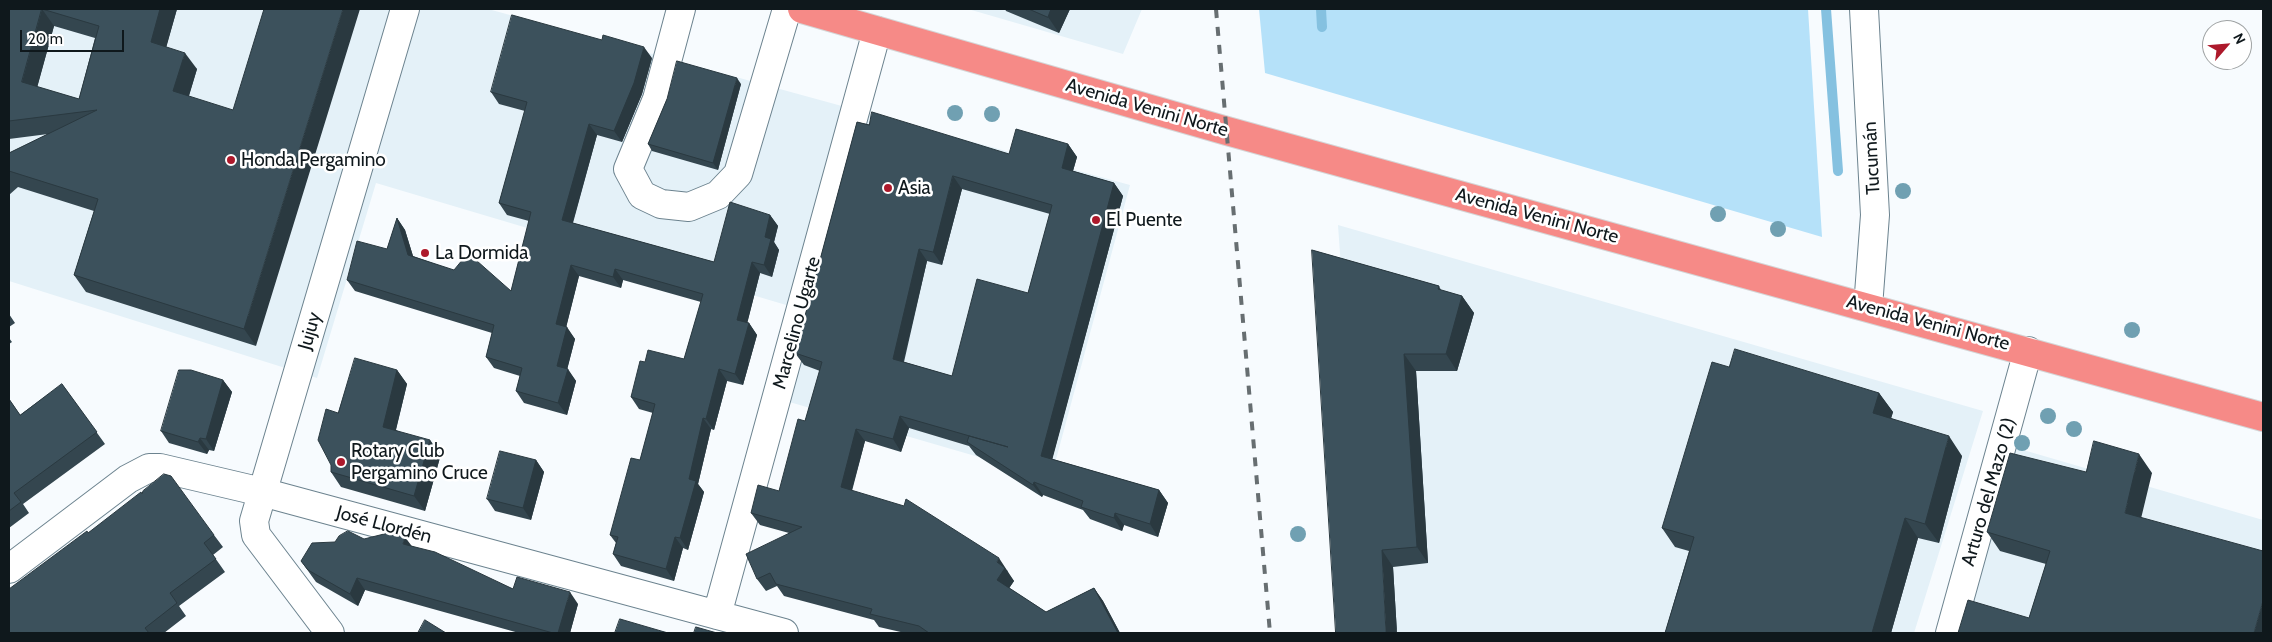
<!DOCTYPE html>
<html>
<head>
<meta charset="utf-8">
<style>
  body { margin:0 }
  #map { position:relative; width:2272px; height:642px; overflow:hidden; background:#f7fbfe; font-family:Cabin,sans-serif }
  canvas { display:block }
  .frame { position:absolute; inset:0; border:10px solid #0f181c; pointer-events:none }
  .north { position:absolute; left:2202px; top:20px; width:50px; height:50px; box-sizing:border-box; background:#fff; border:1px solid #9fa3a4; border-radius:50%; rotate:63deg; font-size:14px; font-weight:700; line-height:20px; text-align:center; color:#0f181c }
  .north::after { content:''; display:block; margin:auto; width:18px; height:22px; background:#ad192b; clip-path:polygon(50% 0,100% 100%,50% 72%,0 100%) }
  .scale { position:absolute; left:20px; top:30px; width:104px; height:22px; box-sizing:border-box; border:2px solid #0f181c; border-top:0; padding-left:6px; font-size:15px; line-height:18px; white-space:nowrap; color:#0f181c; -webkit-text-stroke:4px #fff; paint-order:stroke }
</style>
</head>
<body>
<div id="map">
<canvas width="2272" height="642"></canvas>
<div class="frame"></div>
<div class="north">N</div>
<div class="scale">20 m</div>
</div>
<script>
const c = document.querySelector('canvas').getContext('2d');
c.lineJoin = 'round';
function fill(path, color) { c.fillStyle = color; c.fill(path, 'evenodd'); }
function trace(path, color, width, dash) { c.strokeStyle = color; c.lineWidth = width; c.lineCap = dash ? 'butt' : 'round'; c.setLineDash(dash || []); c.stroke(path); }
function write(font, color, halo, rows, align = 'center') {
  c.font = font + ' Cabin,sans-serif'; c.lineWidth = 5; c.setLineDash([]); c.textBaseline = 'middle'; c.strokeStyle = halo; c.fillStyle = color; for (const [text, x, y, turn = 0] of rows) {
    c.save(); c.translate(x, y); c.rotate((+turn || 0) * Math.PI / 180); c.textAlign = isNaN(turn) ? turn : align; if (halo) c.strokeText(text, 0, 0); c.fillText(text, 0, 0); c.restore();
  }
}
fill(new Path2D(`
  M9,9h479l642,176 -79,293 -265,-77 27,-88 -437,-130 -59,195 -308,-97z
  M968,9h174l-19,45z
  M1338,225l645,186 -69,222h-547z
  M2013,447l250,73v113h-304z`), '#e4f1f8');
fill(new Path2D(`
  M1259,9h549l14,228 -557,-164z`), '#b5e1f9');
trace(new Path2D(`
  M1321,9l1,18
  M1826,9l12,162`), '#85c1e0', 10);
const minor = new Path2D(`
  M681,9l-24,90 -29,70 14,26 19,9 28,3 29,-12 20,-21 49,-165
  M1864,9l11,206 -7,92
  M9,569l119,-90 21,-11h11l102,24 522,141
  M717,615l160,-584
  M330,633l-74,-98 -2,-14 151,-512
  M1950,633l78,-282`);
const highway = new Path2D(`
  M802,9l425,122 1036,286`);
trace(minor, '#6c838f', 30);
trace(highway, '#d4d5d6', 30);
trace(minor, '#fff', 28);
trace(highway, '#f68a87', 28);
trace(new Path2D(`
  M1216,9l54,624`), '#676e71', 4, [9, 9]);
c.fillStyle = '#70a0b2';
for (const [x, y] of [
  [955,113],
  [992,114],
  [1903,191],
  [1718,214],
  [1778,229],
  [2132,330],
  [2048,416],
  [2074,429],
  [2022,443],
  [1298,534]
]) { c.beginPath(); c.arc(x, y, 8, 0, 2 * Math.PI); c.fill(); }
fill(new Path2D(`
  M9,9h168l-11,38 31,22 -8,27 67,250 -170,-54 -12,-17 20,-64 -76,-24 -9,8v-42l39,-19 -39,5zM54,26l41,12 -16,61 -42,-12z
  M1005,9h65l-11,24 -53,-22z
  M652,58l-10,36 -20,48 -25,-7 -24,88 141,39 56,-47 8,11 -4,16 5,8 -7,27 -12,-4 -13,50h2l8,12 -14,50 -16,-4 -13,49 -3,-1 -13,55 6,8 -16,58 -5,-2 -9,33 -53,-15 -8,-12 3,-11 -6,-8 30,-75 13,-47 -14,-4 -8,-12 14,-35 39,-3 17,-57 -78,-22 -2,8 -42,-12 -13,51 9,12 -8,30 9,12 -9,34 -43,-12 -8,-12 4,-15 -26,-8 -8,-11 6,-24 -137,-42 -8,-11 40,-31 10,-31 8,12 8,26 98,35 18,-70 -22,-6 -8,-12 26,-92 -26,-7 -8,-12z
  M741,84l-23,86 -66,-19 -4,-7 19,-45z
  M857,122l152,32 59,-10 9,13 -4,14 41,12 9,13 -71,263 107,31 9,13 -10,34 -34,-12 -2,6 -32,-12 -7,-9 -40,-15 -1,2 -66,-42 -7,-9 -60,-18 -8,24 -36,-11 -13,50 156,80 -1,1 7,9 -5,7 37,24 48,-24 9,13 17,32h-215l-26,-6 -5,-7 -90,-24 -7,-10 -11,5 -9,-12 32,-46 -29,-8 -9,-12 28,-22 26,-70 15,-50 -16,-6 -9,-12zM962,189l88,25 -22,79 -76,83 -48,-14 23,-101 15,4z
  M1312,250l127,36 2,4 21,6 12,17 -17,58h-41l12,192 -35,4 4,66z
  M9,314l6,9 -6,4z
  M9,338l3,4 -3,2z
  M1729,367l150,26 14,19 -2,6 71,38 -23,87 -21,-5 -27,95h-226l24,-82 -14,-4 -13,-19z
  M397,370l10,14 -11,46 45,24 -16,57 -84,-24 -10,-15 7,-59z
  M223,380l9,12 -18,59 -5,-1 -2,4 -38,-11 -8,-12z
  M62,384l43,60 -82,60 6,9 -20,15v-129l11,16z
  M536,460l8,12 -13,48 -36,-9 -8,-12z
  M2086,472l66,1 -123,145 17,-54 -46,-13 -13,-19z
  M142,494l72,41 9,12 -10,8 12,17 -46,34 7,10 -22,17h-155l79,-100z
  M364,539l48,7 101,43 65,15 -8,29h-51l-154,-43 -7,16 -42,-24 -15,-21z`), '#34464f');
fill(new Path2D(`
  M42,9l12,17 -20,73 -12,-17z
  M160,9h17l-14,50 -12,-17z
  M343,9h17l-104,337 -12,-17z
  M1051,9h19l-11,24 -11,-16z
  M644,47l8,11 -10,36 -20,48 -8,-11z
  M185,53l12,16 -12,39 -12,-17z
  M737,78l4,6 -23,86 -5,-7z
  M589,124l8,11 -27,97 -8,-12z
  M1068,144l9,13 -7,24 -8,-13z
  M953,176l9,13 -20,76 -9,-13z
  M1114,183l9,13 -73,272 -9,-12z
  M770,215l8,11 -4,16 5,8 -7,27 -8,-12 1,-28z
  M397,218l8,12 11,36 -8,-11z
  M919,249l8,12 -26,110 -8,-12z
  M752,262l8,11 -15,59 -8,-12z
  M571,265l8,11 -15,60 -8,-12z
  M615,269l8,11 -2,8 -8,-11z
  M1462,296l12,17 -17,58 -11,-17z
  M749,323l8,12 -14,50 -8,-11z
  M567,327l8,12 -10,39 -8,-12z
  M1404,354l12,17 12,192 -11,-16z
  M568,369l8,12 -9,34 -9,-12z
  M719,369l8,12 -13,49 -8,-11z
  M397,370l10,14 -14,57 -10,-14z
  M223,380l9,12 -18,59 -8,-12z
  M1879,393l14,19 -6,20 -14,-19z
  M900,416l9,12 -8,24 -8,-13z
  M703,418l8,11 -13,55 6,8 -16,58 -8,-12 9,-59z
  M856,429l9,12 -16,59 -8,-13z
  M1949,436l13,20 -23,87 -14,-19z
  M200,438l9,12 -2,4 -9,-12z
  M430,440l11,14 -16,57 -11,-15z
  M2139,454l13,19 -14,58 -13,-18z
  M536,460l8,12 -13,48 -8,-12z
  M1034,482l9,13 -1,2 -9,-12z
  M1159,490l9,13 -10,34 -8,-13z
  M1115,513l9,12 -2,6 -8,-13z
  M1905,518l13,20 -27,95h-19z
  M405,537l9,12 -11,-5z
  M675,537l8,11 -9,33 -8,-12z
  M1382,550l11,17 4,66h-11z
  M999,558l15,23 -8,12 -9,-13v-18z
  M357,578l8,12 -7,16 -8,-12z
  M1094,588l9,13 17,32h-2z
  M570,592l8,12 -8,29h-12z
  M2263,601v32h-9z`), '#2a3940');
const building = new Path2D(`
  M9,9h151l-9,33 34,11 -12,38 60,19 31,-101h79l-99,320 -170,-54 24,-76 -89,-28v-18l88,-43 -88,11zM42,9l57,17 -20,73 -57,-17z
  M1029,9h22l-3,8z
  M512,15l90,25 1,-5 41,12 -10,36 -20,48 -25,-7 -27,96 152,42 16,-60 40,13 -5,22 6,2 -7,26 -12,-3 -15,58 12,3 -14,51 -16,-5 -13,50 -3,-1 -14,61 7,2 -16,57 -5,-1 -9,32 -53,-15 5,-17 -8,-2 21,-77 9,2 15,-56 -24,-7 9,-36 5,1 3,-12 36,9 19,-65 -88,-25 -2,8 -42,-12 -15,59 11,3 -10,39 11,3 -10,34 -42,-12 6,-23 -36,-11 8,-32 -147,-45 10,-39 30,8 10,-31 11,37 46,15 14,-17 43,38 20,-79 -32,-9 28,-101 -36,-10z
  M677,61l60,17 -24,85 -65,-19 19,-45z
  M872,112l137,42 7,-25 52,15 -6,24 52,15 -73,273 118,34 -9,34 -35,-11 -1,5 -33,-11 2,-6 -49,-19 -1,3 -66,-43 2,-6 39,11 -108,-31 -7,23 -37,-10 -15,58 63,19 2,-7 93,59 -2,4 8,6 -8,12 49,32 48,-24 24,45h-189l-10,-7 -49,-12 2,-5 -96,-25 -6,-11 -13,6 -11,-25 56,-27 -51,-14 7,-28 21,6 19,-72 7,2 17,-59 -27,-9 62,-231 12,3zM953,176l99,29 -24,88 -51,-14 -25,97 -59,-17 26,-110 14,3z
  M1312,250l127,36 -1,3 24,7 -16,58h-42l13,193 -35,3 4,83h-50z
  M1735,349l144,44 -6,20 76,23 -24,88 -20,-6 -33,115h-207l29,-96 -32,-9 50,-166 17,5z
  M355,358l42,12 -14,57 47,13 -16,56 -83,-24v-7l-13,-25 8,-31 12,4z
  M179,370h12l32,10 -17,59 -6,-1 -2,4 -37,-11z
  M62,384l35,48 -83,61 7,9 -12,9v-112l11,16z
  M2094,441l45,13 -14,59 138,38v50l-9,32h-296l10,-33 61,18 21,-67 -63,-19 23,-79 76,19z
  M500,451l36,9 -13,48 -36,-9z
  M164,474l7,2 43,59 -10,8 12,16 -46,34 7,10 -32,25 4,5h-140v-44l78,-58 1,2 53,-41 1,2 1,-3z
  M348,531l16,8 24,-6 17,4 -2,7 32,8 78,37 4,-12 53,15 -12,41h-5l-196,-55 -7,16 -42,-24 -7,-9 11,-18 23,-1 4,-6z
  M620,619l48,14h-53z
  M425,620l21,13h-28z
  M696,627l21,6h-23z`);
fill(building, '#3c515c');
trace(building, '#2a3940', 1);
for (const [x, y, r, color] of [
  [231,160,5,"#ad192b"],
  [888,188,5,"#ad192b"],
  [1096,220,5,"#ad192b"],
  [425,253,5,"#ad192b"],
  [341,462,5,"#ad192b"]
]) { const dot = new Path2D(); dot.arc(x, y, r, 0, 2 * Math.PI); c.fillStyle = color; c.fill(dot); trace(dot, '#fff', 2); }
write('19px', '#0f181c', '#fff', [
  ["Avenida Venini Norte",1147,108,16],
  ["Tucumán",1872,158,-93],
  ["Avenida Venini Norte",1537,216,15],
  ["Marcelino Ugarte",797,323,-75],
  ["Avenida Venini Norte",1928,323,15],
  ["Jujuy",310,331,-74],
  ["Arturo del Mazo (2)",1989,492,-74],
  ["José Llordén",384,525,15]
]);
write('19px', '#0f181c', '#fff', [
  ["Honda Pergamino",241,160],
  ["Asia",898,188],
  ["El Puente",1106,220],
  ["La Dormida",435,253],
  ["Rotary Club",351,451],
  ["Pergamino Cruce",351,473]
], 'left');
</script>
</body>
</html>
